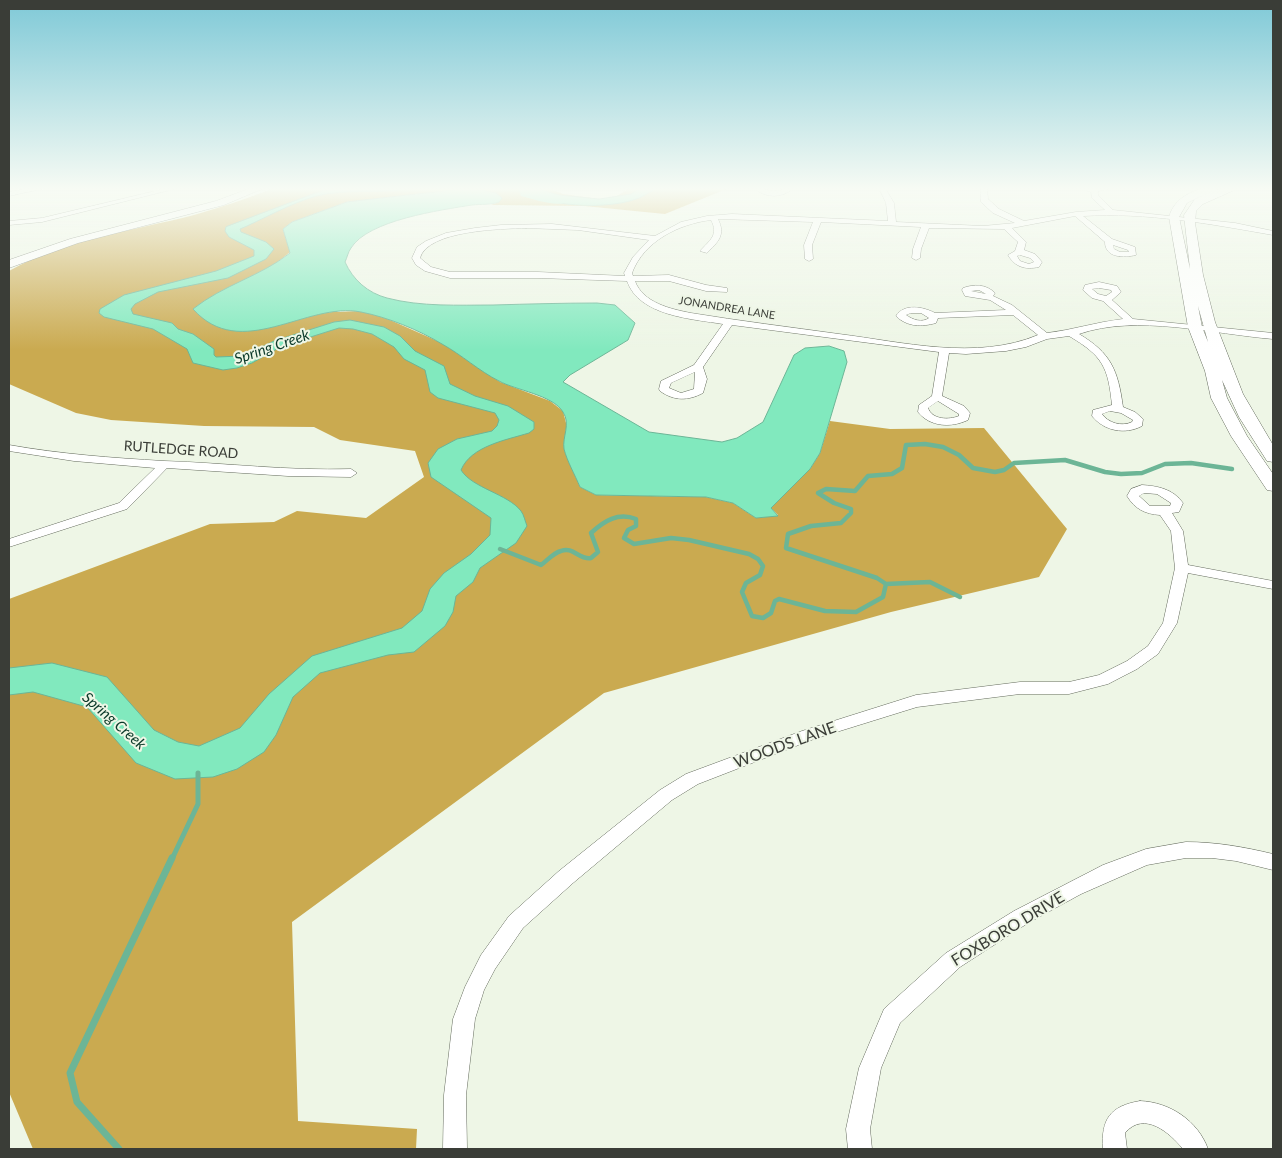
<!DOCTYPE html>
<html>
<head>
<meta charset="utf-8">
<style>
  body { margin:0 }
  #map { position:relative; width:1282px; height:1158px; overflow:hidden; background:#eef6e6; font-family:Lato,sans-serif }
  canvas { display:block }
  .frame { position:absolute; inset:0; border:10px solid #3a3d37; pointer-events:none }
</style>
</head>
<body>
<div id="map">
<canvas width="1282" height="1158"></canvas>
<div class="frame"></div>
</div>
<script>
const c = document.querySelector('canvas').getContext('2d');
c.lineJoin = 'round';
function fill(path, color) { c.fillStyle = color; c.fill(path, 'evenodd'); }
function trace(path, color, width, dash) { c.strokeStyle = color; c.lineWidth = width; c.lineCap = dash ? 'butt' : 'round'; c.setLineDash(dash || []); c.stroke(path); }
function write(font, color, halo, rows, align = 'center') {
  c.font = font + ' Lato,sans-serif'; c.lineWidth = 4; c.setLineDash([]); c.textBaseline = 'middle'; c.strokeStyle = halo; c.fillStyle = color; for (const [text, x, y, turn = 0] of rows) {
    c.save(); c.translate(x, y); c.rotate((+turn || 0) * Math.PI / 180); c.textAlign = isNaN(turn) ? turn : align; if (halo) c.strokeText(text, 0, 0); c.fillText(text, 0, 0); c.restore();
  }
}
fill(new Path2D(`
  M273,188h276l14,6 36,5 16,-2 15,-9h99l-64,26 -81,-8 -93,-1 8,-3 -28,-14 -106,12 -18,2 -55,20 -9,7 7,23 -12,10 60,50 20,-1 23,5 61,27 58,39 50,19 13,10 4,16 -3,21 16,39 16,8 110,2 27,6 23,15 22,-3 -7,-7 39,-39 10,-16 10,-32 60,8 94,-1 83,101 -28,48 -148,35 -287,81 -312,229 6,199 119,8 -1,20h-383l-24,-57v-493l201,-75 64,-2 23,-11 69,7 58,-41 -9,-26 -75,-11 -26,-13 -110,-1 -93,-6 -35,-7 -67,-29v-113c57,-32 123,-40 185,-56 27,-8 53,-16 79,-27z`), '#caaa50');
const water = new Path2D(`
  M329,188h85c-29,6 -59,1 -88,6 -25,4 -55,21 -79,32l-7,3 1,3 25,10 8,7 -8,10 -38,19 -70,14 -23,12 -4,5 2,5 39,9 6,6 15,5 21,15v6l2,2 27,-1 31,-15 60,-19 16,-2 34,7 16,9 15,15 29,15 6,18 25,12 33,10 26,16v7l-5,4c-23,7 -58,13 -68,37 11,18 47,24 60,41 3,4 4,10 6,15l-11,17 -36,25 -7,14 -17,14 -3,16 -8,14 -31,26 -26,3 -68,18 -27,24 -17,38 -12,17 -27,17 -24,8 -38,2 -39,-16 -49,-56 -54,-15 -24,3v-27l43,-5 55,14 47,53 24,12 21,4 41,-18 29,-34 43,-38 90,-28 20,-17 8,-22 14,-16 27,-19 19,-19 1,-17 -60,-41 -3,-14 10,-14 19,-10 35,-8 5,-5 2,-6 -4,-7 -57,-15 -8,-6 -5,-22 -21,-11 -10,-12 -22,-13 -19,-5 -14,-1 -57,18 -30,17 -15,5 -14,2 -30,-7 -6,-14 -34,-20 -49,-12 -5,-4 1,-4 24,-14 92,-24 38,-15v-6l-25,-13 -4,-6 1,-4z
  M471,188l25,5 6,5 -3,4c-9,3 -17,2 -27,3 -31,5 -104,15 -121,43 -3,4 -4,10 -6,14 8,18 23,31 42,36 34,9 72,7 106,7 35,-1 69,-2 104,-2l18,2 20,18 -7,17 -58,35 -7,7 86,50 73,10 15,-4 26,-16 31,-67 11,-7 24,-2 15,5 3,11 -27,91 -10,16 -39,39 7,8 -22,2 -23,-15 -27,-6 -110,-2 -16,-8c-5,-12 -13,-26 -16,-38 -2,-12 7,-25 -1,-37 -10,-17 -48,-22 -64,-31 -20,-10 -37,-26 -57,-37 -23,-14 -55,-27 -81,-32 -54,-11 -120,51 -168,-3 30,-24 68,-33 97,-56l-7,-24 9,-7 55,-20z
  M521,188h18l3,2 17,5 40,4 32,-5 10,-6h16c-8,4 -15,10 -24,12 -27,9 -90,8 -112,-12z`);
fill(water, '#81e9be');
trace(water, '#6cb596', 1);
trace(new Path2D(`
  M500,549l41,16c7,-5 12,-12 20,-14 12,-5 18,9 30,7l7,-6 -7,-19c13,-12 27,-21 45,-14v7l-8,4 -4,8 10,6 37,-6 18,2 60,14 9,5 5,7 -3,9 -14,8 -4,9 10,24 11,2 8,-5 4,-12 4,-2 46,12 31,1 27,-15 3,-13 -9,-6 -91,-30 2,-14 23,-8 30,-3 10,-10v-4l-17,-6 -16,-10 8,-4 29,2 13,-15 24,-2 10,-6 4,-23 19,-1 18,3 16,8 14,13 22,4 9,-2 10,-7 51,-3 40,12 16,2 21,-1 23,-9 26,-1 41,6
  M886,584l44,-2 30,15`), '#6cb596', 4.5);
trace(new Path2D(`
  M172,859l26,-55v-31`), '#6cb596', 5);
trace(new Path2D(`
  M119,1149l-42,-47 -7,-29 102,-215`), '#6cb596', 7);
fill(new Path2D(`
  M518,188h12l1,3 37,6 2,3c-9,9 -37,-1 -49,-4z`), '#81e9be');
const street = new Path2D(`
  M33,188h13l-37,8v-4z
  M168,188h10l-136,34 -33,3v-4l33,-3z
  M755,188l18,3 9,-1 2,-2h6l1,2c-9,8 -28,8 -36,-2z
  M879,188h6l9,15 2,19 87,4 32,-3 -22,-10 -12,-11v-14h6l1,11 11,10 25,12 52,-9 29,-2 -13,-12 -1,-6 -11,-4h29l-1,1 -10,2v4l15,15 122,13 38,8v4c-62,-11 -127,-23 -190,-19l29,23 23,8 1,8c-12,3 -31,3 -31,-13l-30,-26 -63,12 14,14 -2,8 11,4 7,8 -3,5c-14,3 -24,0 -31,-12l7,-4 3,-9 -14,-13 -75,-1 -8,21 -1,9 -4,2 -4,-2 1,-9 8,-22 -100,-5 -9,23 1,14 -4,2 -4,-2 -1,-14 9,-23 -94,-3h-1c8,16 0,23 -11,34l-7,-2c10,-11 19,-16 11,-31 -32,4 -67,21 -79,53l1,3 36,-1 37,10 21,3v4l-21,-1 -37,-10h-34c8,22 36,28 56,32 49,8 98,14 148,21 64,8 137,27 199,1l-25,-20 -75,3 -2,5c-14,4 -29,4 -40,-7 8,-13 28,-9 39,-3l71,-3 -16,-10 -25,-4 -3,-6 1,-2c11,-4 23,-4 32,5l-2,3 19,9 35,28c26,-3 49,-11 76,-14l-20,-18 -11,-3 -9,-8 2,-5 14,-3 18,4 4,6 -9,8 21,19 140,14v6c-60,-5 -137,-25 -194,-5 32,19 39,36 44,73l12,5 8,7 -1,7c-17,9 -38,5 -50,-10l1,-6 19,-5c-4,-38 -9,-49 -43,-69l-22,3 -21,8 -20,4 -40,3 -17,-1 -7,43 22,10 6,7 -2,7c-17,8 -38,7 -50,-8l1,-7 13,-9 7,-44 -207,-27 -29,42 4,12 -4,14c-15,8 -29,8 -43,-2l-1,-2 2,-8 33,-16 29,-41c-31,-5 -84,-8 -96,-43l-89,-3h-88l-25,-7 -9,-6 -4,-7 5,-11 9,-6 20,-8 29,-5 26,-3 51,-1 103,12 26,-14 26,-6 25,-2 156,7 -2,-18zM526,228l52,2 71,10 -16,17 -9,16 1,3 -87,-4h-88l-19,-5 -11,-9c8,-28 82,-29 106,-30zM1113,245l15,5 1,2h-9l-6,-3zM1020,255l10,3 4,4 -5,2 -9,-3 -3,-5zM1099,288l12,2 1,2 -6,4 -8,-2 -6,-5zM971,291l8,-1 7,4zM911,313h10l8,5c-7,5 -16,2 -23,-3zM695,372l-1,17 -13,4 -12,-5 2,-5zM938,401l21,13v2c-10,4 -27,4 -31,-8zM1110,411l11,2 12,7 -1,2c-10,5 -24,1 -30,-8z
  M9,445c51,9 103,13 155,16 63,2 124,10 187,8l6,4 -6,4 -63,-1 -121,-8 -40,41 -118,38v-8l110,-36 36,-35 -81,-7 -65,-10z
  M1142,485c16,1 31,4 41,18l-4,9 -7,1 11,18 5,34 85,16v8l-85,-16 -11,50 -19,31 -21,15 -29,15 -39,10h-49l-103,13 -103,32 -116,45 -26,16 -99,83 -50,45 -28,41 -11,21 -9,29 -9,76 1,54h-24l1,-54 9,-76 12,-32 16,-32 28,-39 50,-45 101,-81 26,-16 116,-43 114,-36 104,-13h49l30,-7 28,-14 21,-15 15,-23 12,-55 -4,-37 -11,-16c-15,-1 -25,-6 -33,-19l4,-7zM1144,493l13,1 14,9 -1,3h-20l-11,-10z
  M1186,842c30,0 58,5 87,12v16l-37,-9 -24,-3h-26l-39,7 -66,29 -53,29 -68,44 -60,56 -19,45 -11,61 2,20h-24l-2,-20 13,-61 25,-59 62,-56 68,-42 89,-46 43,-16z
  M1140,1101c30,1 58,20 68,48h-25c-13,-16 -39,-39 -58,-16l2,16h-24c-2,-30 7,-43 37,-48z`);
const secondary = new Path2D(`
  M251,188h13l-40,17 -146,38 -69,25v-8l61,-21 146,-38z
  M1203,188h14l-1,2 8,-2h15l-36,16 -7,7 -1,12 8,52 12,47 28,72 30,51v17l-6,-1 -28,-44 -17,-37 5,18 20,38 26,38v17l-6,-1 -36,-54 -20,-38 -6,-27 -17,-44 -19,-110c5,-17 18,-24 34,-29zM1210,192l-15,7 -11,16 6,54 -11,-52 8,-14zM1198,306l10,36 -6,-15z`);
trace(street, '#646b5d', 1);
trace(secondary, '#646b5d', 1);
fill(street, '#fff');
fill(secondary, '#fff');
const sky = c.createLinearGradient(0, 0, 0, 350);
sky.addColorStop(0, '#7fc9d7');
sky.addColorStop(0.54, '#f7fbf4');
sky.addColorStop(1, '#f7fbf400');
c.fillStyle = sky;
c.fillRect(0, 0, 1282, 350);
write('11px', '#3a3d37', '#eef6e6', [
  ["JONANDREA LANE",727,308,9]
]);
write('14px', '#3a3d37', '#eef6e6', [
  ["RUTLEDGE ROAD",181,450,4]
]);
write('italic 15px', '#0a3929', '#eef6e6', [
  ["Spring Creek",272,347,-19],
  ["Spring Creek",114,721,41]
]);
write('16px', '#3a3d37', '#eef6e6', [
  ["WOODS LANE",785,745,-20],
  ["FOXBORO DRIVE",1008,929,-31]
]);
</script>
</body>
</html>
